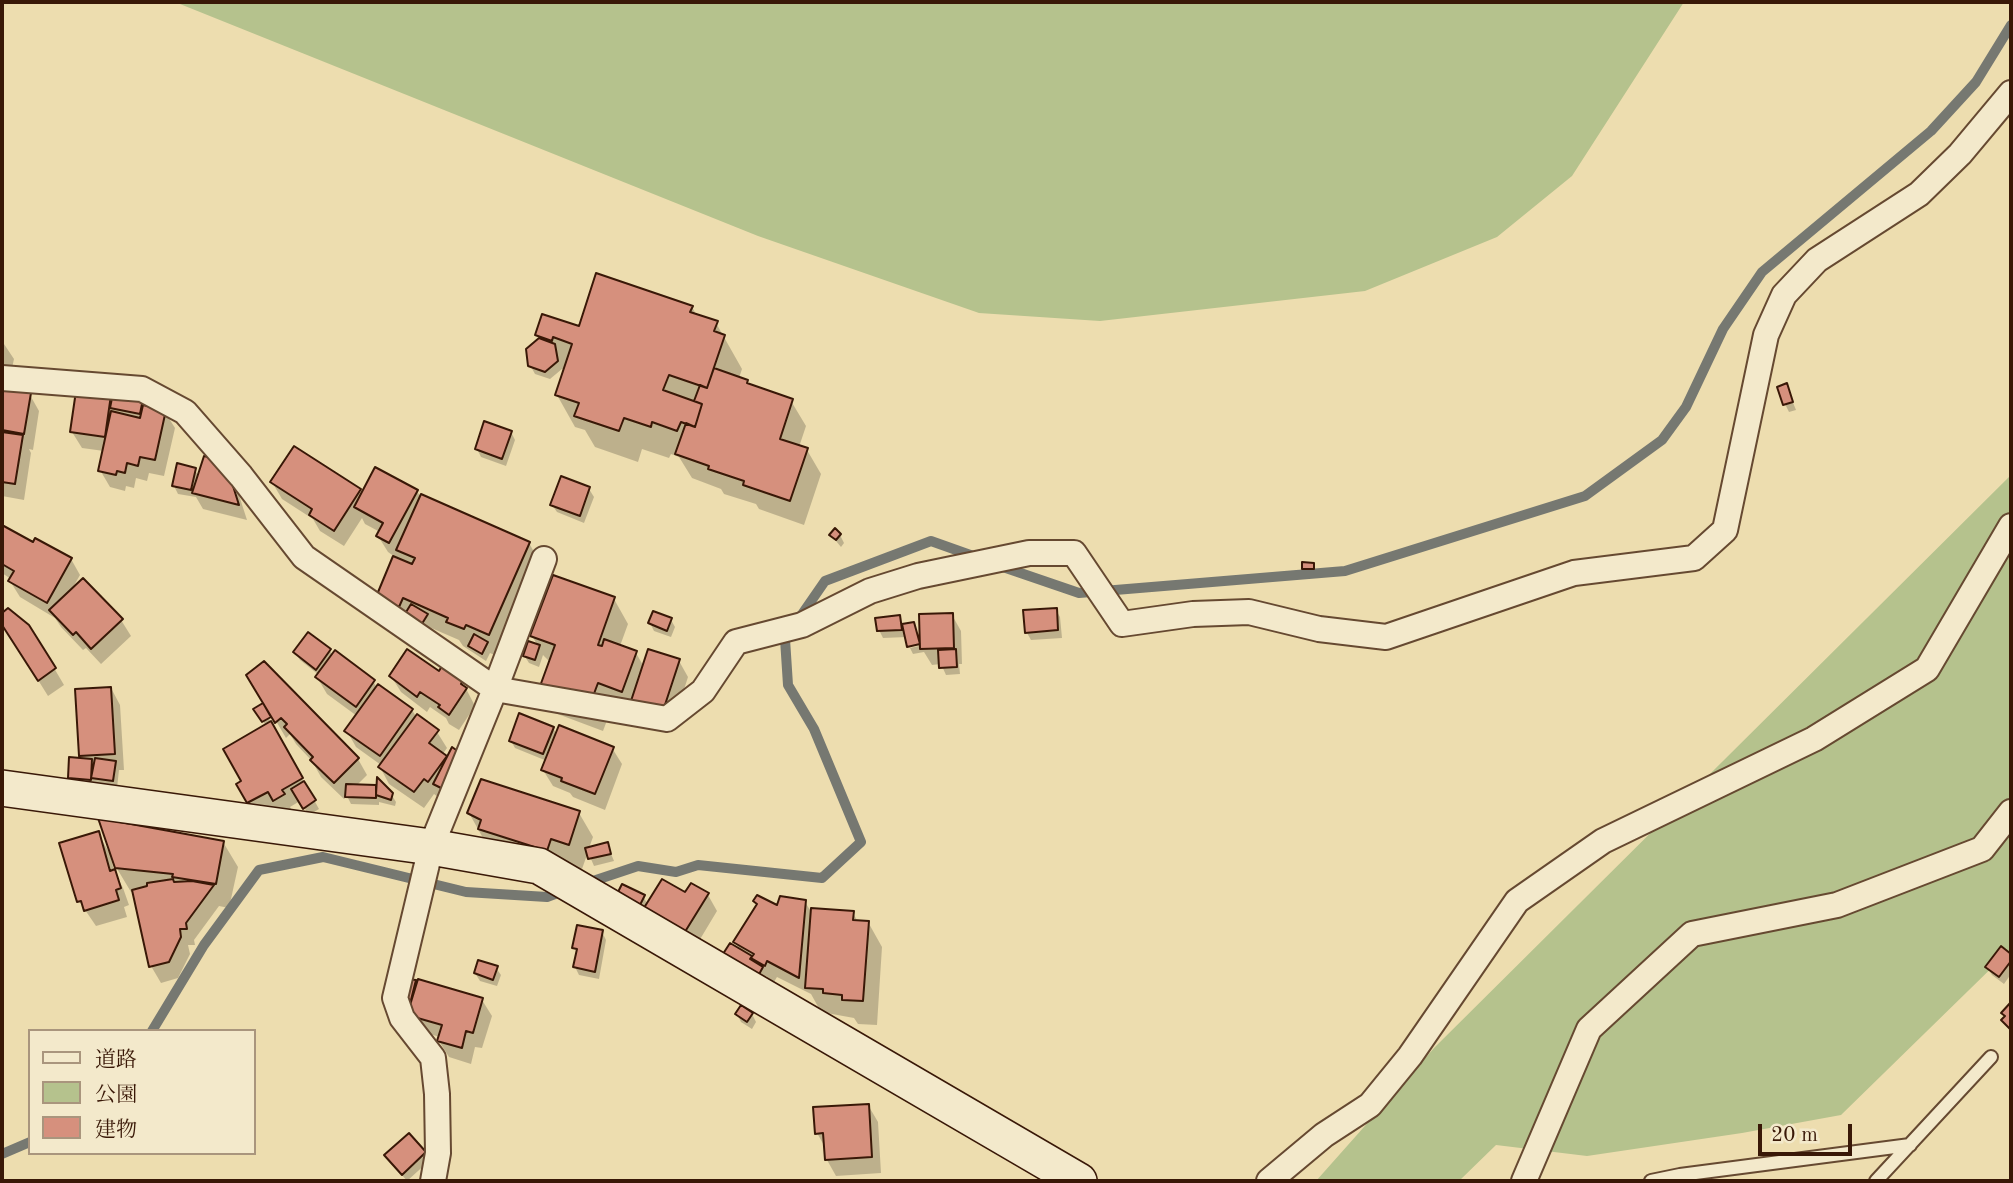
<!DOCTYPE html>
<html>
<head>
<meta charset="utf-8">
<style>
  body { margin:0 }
  #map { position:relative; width:2013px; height:1183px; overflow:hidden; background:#edddaf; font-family:"Old Standard TT","Noto Serif JP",serif }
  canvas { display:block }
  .frame { position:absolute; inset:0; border:4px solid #391807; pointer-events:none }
  .legend { position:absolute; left:28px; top:1029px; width:228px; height:126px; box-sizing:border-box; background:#f3e9cb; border:2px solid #a9957d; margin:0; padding:9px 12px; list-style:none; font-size:21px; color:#391807 }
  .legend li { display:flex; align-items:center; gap:14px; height:35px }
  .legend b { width:35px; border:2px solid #a9957d }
  .scale { position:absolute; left:1758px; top:1124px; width:94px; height:32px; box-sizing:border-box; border:4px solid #391807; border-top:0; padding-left:9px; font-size:21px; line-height:24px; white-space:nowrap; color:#391807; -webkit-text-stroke:5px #f3e9cb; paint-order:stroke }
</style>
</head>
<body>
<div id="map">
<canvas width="2013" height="1183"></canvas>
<div class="frame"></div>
<ul class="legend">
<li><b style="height:9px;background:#f3e9cb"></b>道路</li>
<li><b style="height:19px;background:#b5c28d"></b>公園</li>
<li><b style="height:19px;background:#d6907d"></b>建物</li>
</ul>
<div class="scale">20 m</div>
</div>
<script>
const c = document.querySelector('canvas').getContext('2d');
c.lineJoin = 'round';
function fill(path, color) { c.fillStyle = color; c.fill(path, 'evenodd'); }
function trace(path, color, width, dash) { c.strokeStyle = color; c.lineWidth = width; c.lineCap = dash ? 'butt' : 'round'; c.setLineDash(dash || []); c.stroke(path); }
fill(new Path2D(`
  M175,2h1509l-112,174 -75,61 -132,54 -265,30 -121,-8 -221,-77z
  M2011,475v474l-170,166 -99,18 -155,23 -91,-11 -37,36h-143l119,-134z`), '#b5c28d');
fill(new Path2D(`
  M692,307l5,9 19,7 26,46 -3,9 7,3 3,5 42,15 15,25 -7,21 8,3 14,24 -17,51 -45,-16 -3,-5 -32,-10 -3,-5 -29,-11 -13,-21 -8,-3 -2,4 -27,-9 -4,13 -43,-15 -10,-17 -10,-3 -18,-32 8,-25 -3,-1 -12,10 -15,-5 -5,-9 10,-26 -3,-4z
  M2,341l12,18 -5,23 -7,-1z
  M1786,385l10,25 -7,2 -4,-8z
  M2,390l28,5 9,16 -6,39 -4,-1 2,4 -7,47 -22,-4z
  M109,397l4,6 29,-3 3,7 20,5 10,16 -11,48 -15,-3 -2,8 -11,-3 -2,10 -8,-2 -1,5 -15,-4 -10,-17 4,-19 -22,-3 -10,-16z
  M511,432l4,8 -9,26 -25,-9 -4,-8z
  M206,458l31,31 10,31 -44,-11 -7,-12 -18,-3 -4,-8 21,-16 4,7z
  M272,482l88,9 2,4 55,-4 4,7 108,45 14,25 -40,91 -13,-6 -4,8 -23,-15 -4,-6 -30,-13 -5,7 -46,-37 17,-40 -7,-5 -10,-16 2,-4 -15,-8 -3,-6 -18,28 -24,-15 -7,-12 -31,-20z
  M589,489l5,8 -10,26 -27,-11 -5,-7z
  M2,527l32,17 37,15 9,16 -8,14 49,31 10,16 -30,28 -15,-16 -3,2 -22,-23 -6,-9 -35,-21 -10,-16 1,-2 -9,-6z
  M831,535h9l4,8 -3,4z
  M1313,564l4,12h-9l-5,-7z
  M614,599l14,25 -8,22 16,7 8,14 35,-6 9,16 -17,53 -59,-23 -9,24 -48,-18 -14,-24 9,-27 -7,-7 -4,12 -10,-4 -5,-8 14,-9 -6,-10z
  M8,610l46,58 10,17 -16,11 -46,-74v-7z
  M1056,610l4,7 2,21 -31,2 -4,-7z
  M952,615l9,16 1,33h-3l1,10 -14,1 -5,-11 -9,1 -8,-13 -11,2 -3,-6 18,-4v-4l-20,5 -1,-8 -24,1 -4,-8 20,-13 5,9 10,-3 6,17z
  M671,620l4,7 -4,10 -17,-6 -4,-8z
  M309,634l21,17 3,5 40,25 4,7 2,-2 33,24 5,8 20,14 10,16 -5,7 5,5 -6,32 -3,5 -4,-3 -10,14 -35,-24 -9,-17 1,-2 -25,-18 -9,-16 10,-15 -30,-22 -10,-17 2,-2 -19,-15 -5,-8z
  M439,673l23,8 13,25 -16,24 -10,-6 -3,-6 -16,-11 -3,5 -26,-20 -10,-16z
  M249,675l109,84 9,16 -11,11 22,1 13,7 5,8 -1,4 -16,-4v3l-28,-1 -4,-8 -3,3 -23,-22 -9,-16 -16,-17 -6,-10 -4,4z
  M111,688l9,17 4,65h-5l-2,18 -43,-3 -4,-8 14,-17 -4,-5z
  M262,706l57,103 -10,6 -9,-14 -10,6 3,5 -9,5 -6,-10 -20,12 -19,-34 4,-3 23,-56 -10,-17z
  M553,728l4,7 55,13 10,16 -17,46 -32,-13 -3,-4 -17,-7 -10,-16 4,-9 -32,-13 -4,-7z
  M469,813h110l14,24 -4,11 18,-4 7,17 -20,5 -6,-14 -6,17 -96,-30 -3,-1z
  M98,833l12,21 4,17 9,17 6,17 -5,2 3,10 -31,9 -17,-25z
  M223,842l15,25 -9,41 -10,-2 -25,34 1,5h-7l2,9 -12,24 -17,5 -10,-17 -17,-74h-3l-15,-25z
  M686,895h22l9,16 -24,40 -73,-44 23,-11 5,9z
  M755,901l23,7 27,-6 5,8 43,3 5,9h10l14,25 -5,78 -19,-1 -4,-6 -33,-6 -10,-18 -34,-17 -3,5 -8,-6 -5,8 -26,-42 22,-36z
  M602,932l4,8 -7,39 -20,-4 -4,-8 3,-14 -4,-6z
  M2001,949l10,7v18l-7,10 -12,-9 -5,-8z
  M496,968l5,7 -4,11 -17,-5 -5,-8z
  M415,982l2,4 65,14 10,16 -10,32 -7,-1 -4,17 -22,-7 -10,-16 1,-4 -21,-6 -15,-25z
  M737,1014h15l4,8 -4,7 -11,-7z
  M868,1105l10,17 3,51 -45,3 -9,-16 -1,-11 -9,-16z
  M409,1135l20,26 -22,20 -21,-25z`), '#0003');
trace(new Path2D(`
  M1000,566l79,27 266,-22 240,-75 77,-56 24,-33 37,-78 39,-57 169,-141 45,-49 35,-57
  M798,620l27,-39 106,-40 45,16
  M587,883l51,-17 38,6 22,-7 124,13 39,-36 -47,-113 -26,-44 -3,-46 4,-6
  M152,1031l52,-86 55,-75 64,-13 143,35 81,5 16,-6
  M2,1154l28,-12`), '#767871', 10);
const building = new Path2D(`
  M596,273l97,33 -3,6 28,9 -4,10 11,4 -18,53 -38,-13 -6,15 39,14 -7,23 -14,-5 -4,9 -25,-9 -1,5 -27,-9 -5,13 -45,-15 5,-13 -24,-8 17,-51 -19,-7 -1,4 -17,-6 7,-21 37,12z
  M539,338l16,6 3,17 -13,11 -17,-6 -2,-17z
  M714,368l34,12 -1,3 46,16 -13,40 28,9 -18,53 -47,-16 1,-4 -36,-12 1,-3 -34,-12 11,-31 9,4 7,-23 -8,-3 6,-16 7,3z
  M1787,383l6,19 -10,3 -6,-18z
  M2,388l29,5 -7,41 -22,-4z
  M76,391l35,4 -6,42 -35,-5z
  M113,393l30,6 -3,15 -30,-6z
  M143,405l23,5 -11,50 -15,-3 -2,9 -11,-3 -2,10 -8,-2 -1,4 -18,-4 13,-60 29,7z
  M484,421l28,10 -10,28 -27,-10z
  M2,432l21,3 -8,49 -13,-2z
  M294,446l67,43 -27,42 -25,-16 3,-6 -42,-27z
  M204,456l12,3 12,11 11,35 -47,-12z
  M177,463l19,5 -5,22 -19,-4z
  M375,467l43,23 -29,53 -13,-7 7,-13 -29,-16z
  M561,476l29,11 -10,29 -30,-11z
  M421,494l109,48 -41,93 -23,-10 -2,4 -18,-7 2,-4 -45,-20 -4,9 -23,-10 17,-41 19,8 3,-6 -19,-8z
  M2,525l31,17 2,-4 37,20 -25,45 -39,-22 6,-10 -12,-7z
  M835,528l6,6 -5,6 -7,-5z
  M1302,562l12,1v6h-12z
  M553,575l62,22 -17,48 4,1 2,-7 33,12 -15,41 -24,-9 -9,24 -50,-18 16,-44 -25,-9z
  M83,578l40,41 -32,30 -15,-17 -3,3 -24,-25z
  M411,604l17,10 -8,13 -17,-10z
  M8,608l21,17 27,43 -18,13 -36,-56v-12z
  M1057,608l1,22 -33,3 -2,-23z
  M653,611l19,7 -5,13 -19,-8z
  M953,613l1,35 -34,1 -1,-35z
  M900,615l2,15 -25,1 -2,-13z
  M914,622l6,22 -13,3 -5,-23z
  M308,632l23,17 -15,21 -23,-18z
  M474,634l14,8 -6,12 -14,-8z
  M528,641l12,4 -5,15 -12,-4z
  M407,649l32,22 3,-5 21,14 -2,4 6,4 -18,27 -11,-8 2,-2 -20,-13 -3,5 -28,-21z
  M648,649l32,10 -18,55 -32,-10z
  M956,649l1,18 -18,1 -1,-18z
  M335,650l40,30 -19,27 -41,-30z
  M264,661l95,97 -25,25 -24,-23 3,-3 -29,-30 3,-3 -6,-6 -6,5 -29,-48z
  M378,684l35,25 -33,47 -36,-25z
  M111,687l4,67 -36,2 -4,-67z
  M263,703l8,14 -9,5 -9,-13z
  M519,713l35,14 -11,27 -34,-13z
  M417,714l22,16 -10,13 18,13 -19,26 -4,-3 -10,13 -36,-25z
  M271,721l32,57 -21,12 3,4 -12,7 -5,-9 -21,11 -11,-19 5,-3 -18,-32z
  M559,725l55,22 -19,47 -34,-13 1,-3 -21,-8z
  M452,747l7,5 -16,37 -10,-5z
  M69,757l23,2 -1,21 -23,-2z
  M95,758l21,3 -3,20 -22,-3z
  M377,777l16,16 -2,7 -15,-5z
  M481,779l99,32 -11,34 -18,-6 -4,12 -69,-22 3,-9 -14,-7z
  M304,781l12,19 -13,9 -12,-20z
  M346,784l30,1v13l-31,-1z
  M98,818l126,23 -8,43 -44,-7 1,-3 -58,-6z
  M99,831l11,40 5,-2 6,19 -5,2 3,10 -35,11 -3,-10 -4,1 -18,-59z
  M608,842l3,12 -23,5 -3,-11z
  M173,879l1,3 18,-1 22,4 -28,38 1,6h-7l1,8 -12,25 -20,5 -17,-77 15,-4v-3z
  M662,879l23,13 6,-9 18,10 -26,42 -41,-24z
  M622,884l23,11 -8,16 -23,-11z
  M757,895l20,10 3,-9 26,4 -7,78 -32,-17 -2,5 -14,-8 3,-4 -21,-12 24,-38 -4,-3z
  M811,908l43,3 -1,9 16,1 -6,80 -21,-1v-5l-19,-2v-4l-18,-1z
  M577,925l26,5 -8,42 -22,-5 4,-18 -5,-1z
  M730,943l22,13 -2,3 13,8 -6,11 -36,-21z
  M2001,946l10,8v7l-12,16 -14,-10z
  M478,960l20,6 -5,14 -19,-7z
  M405,979l11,1 -7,28z
  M418,979l65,19 -10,35 -7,-2 -4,17 -25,-7 5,-16 -35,-10z
  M2011,1002v28l-10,-10 4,-4 -4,-3z
  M741,1005l12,8 -6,9 -12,-8z
  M869,1104l3,53 -47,3 -2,-27 -8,1 -2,-27z
  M409,1133l17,19 -24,23 -18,-20z`);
fill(building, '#d6907d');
trace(building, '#391807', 2);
const lane = new Path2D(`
  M1651,1181l29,-6 230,-30
  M1876,1181l115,-124`);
const street = new Path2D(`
  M2,378l140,11 43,23 56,64 63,81 191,132 172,30 36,-28 33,-49 66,-17 68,-34 48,-15 111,-23h45l48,71 71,-10 56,-2 70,17 67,8 188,-64 120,-15 31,-28 41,-195 18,-40 33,-35 102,-66 41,-40 51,-61
  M433,1181l5,-28 -1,-59 -4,-36 -31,-40 -7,-20 36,-151 64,-158 49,-130
  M1269,1181l55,-46 46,-30 40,-49 107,-155 86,-60 211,-102 113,-70 84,-143
  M1524,1181l65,-152 103,-95 145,-29 145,-56 29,-37`);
const secondary = new Path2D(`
  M2,788l429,59 108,19 540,315`);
trace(lane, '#664931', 16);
trace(street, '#664931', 28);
trace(secondary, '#391807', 38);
trace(lane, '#f3e9cb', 12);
trace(street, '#f3e9cb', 24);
trace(secondary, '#f3e9cb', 35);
</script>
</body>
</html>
